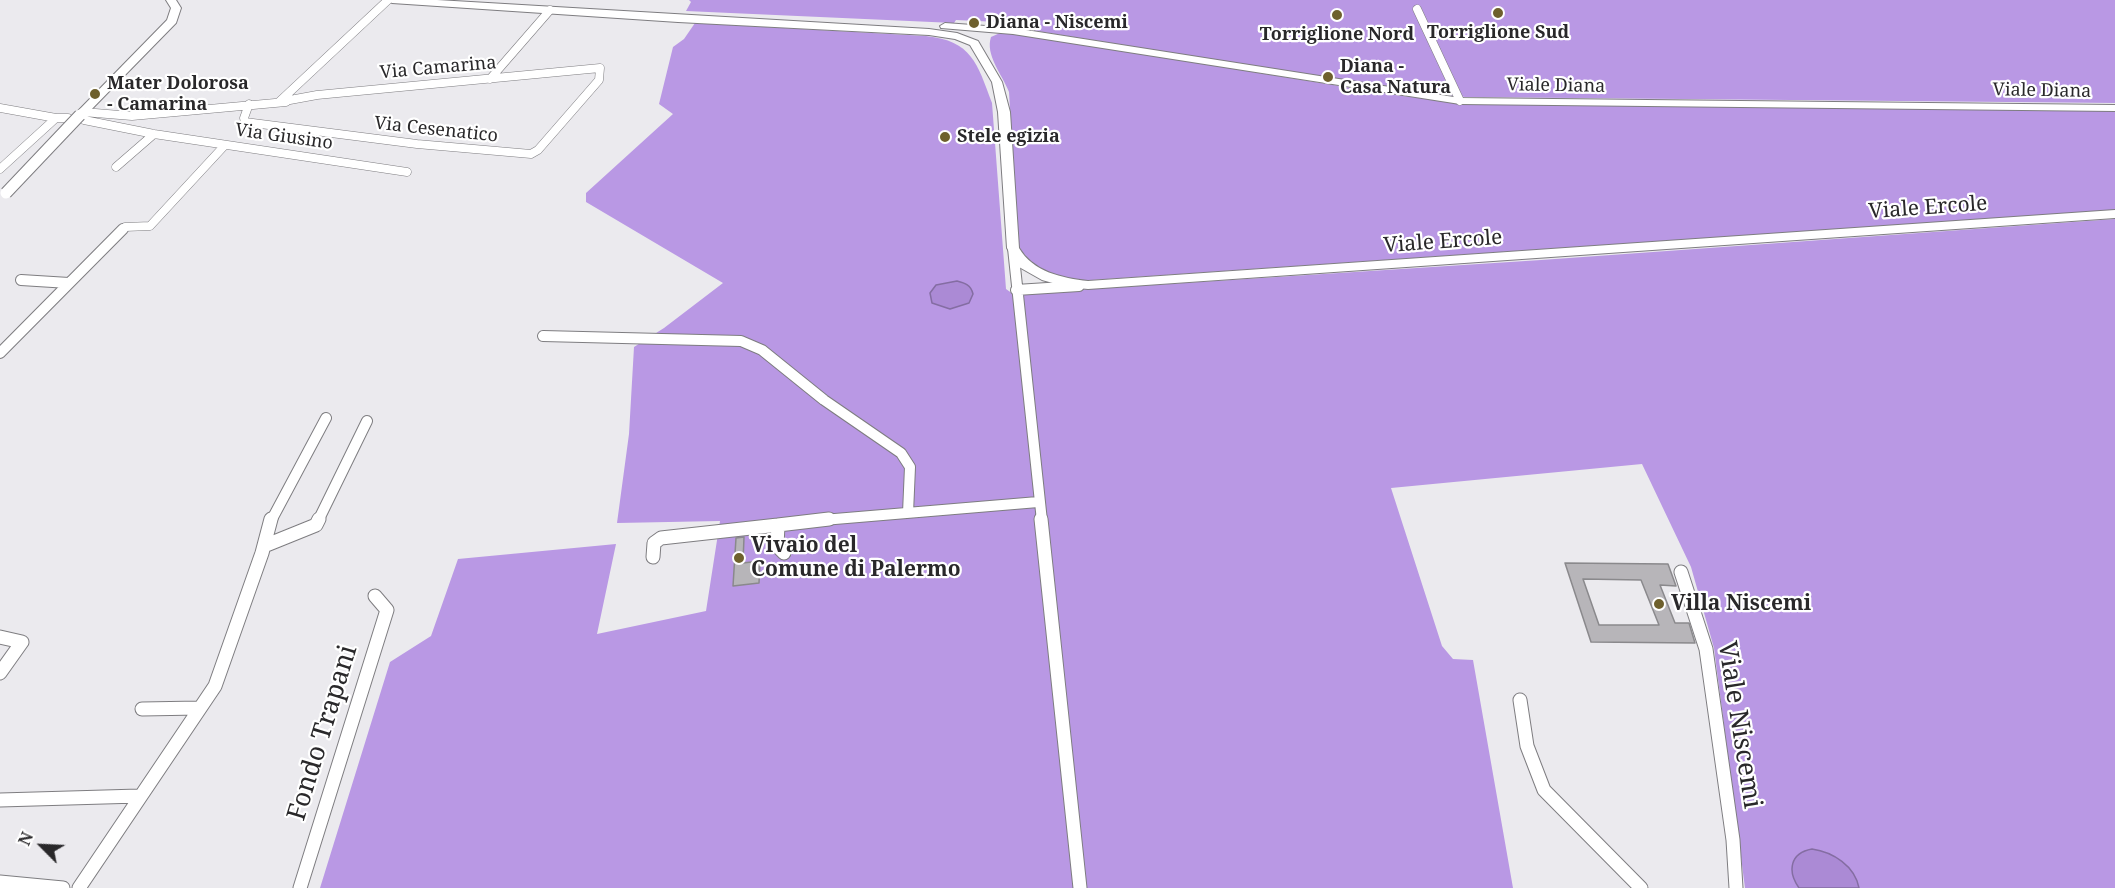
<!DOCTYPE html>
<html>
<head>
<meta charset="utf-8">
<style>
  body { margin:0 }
  #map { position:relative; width:2115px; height:888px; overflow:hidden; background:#ebeaee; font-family:"Noto Serif",serif }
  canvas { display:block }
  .north { position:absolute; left:12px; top:816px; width:60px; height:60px; -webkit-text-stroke:4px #fff; paint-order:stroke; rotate:294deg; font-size:16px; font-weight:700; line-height:24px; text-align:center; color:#29282a }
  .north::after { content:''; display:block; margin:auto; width:21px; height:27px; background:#29282a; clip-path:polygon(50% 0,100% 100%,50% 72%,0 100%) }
</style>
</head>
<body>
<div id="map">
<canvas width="2115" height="888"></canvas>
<div class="north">N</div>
</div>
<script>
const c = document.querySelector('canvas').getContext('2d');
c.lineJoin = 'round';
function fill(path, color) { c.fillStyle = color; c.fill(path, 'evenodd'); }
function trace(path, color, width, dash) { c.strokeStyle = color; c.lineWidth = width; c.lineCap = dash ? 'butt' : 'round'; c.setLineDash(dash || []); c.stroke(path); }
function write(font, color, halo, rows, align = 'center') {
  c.font = font + ' "Noto Serif",serif'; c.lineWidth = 4.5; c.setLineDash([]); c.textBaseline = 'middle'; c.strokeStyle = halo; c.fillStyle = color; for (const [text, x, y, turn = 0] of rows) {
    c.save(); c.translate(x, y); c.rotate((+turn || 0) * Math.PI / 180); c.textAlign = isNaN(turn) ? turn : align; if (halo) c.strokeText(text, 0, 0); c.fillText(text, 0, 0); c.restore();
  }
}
fill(new Path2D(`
  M689,0h1426v103l-650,-6 -68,-8 -379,-61 2,-5 -64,-3 -2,3 -268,-12 5,-9z
  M695,23l231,13c46,5 51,27 66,67l14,186 7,5 528,-34 574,-41v669h-370l-31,-240 -23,-81 -49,-103 -251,24 51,158 11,13 20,1 40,228h-1193l70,-226 41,-26 27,-77 158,-15 -19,90 109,-23 14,-90 -103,2 12,-89 5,-87 30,-19 59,-45 -137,-81v-9l87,-79 -14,-10 14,-57 11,-8z
  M1000,33l19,1 376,61 72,9 648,6v100l-1037,71c-24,-5 -47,-12 -60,-36l-9,-153c-7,-18 -24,-37 -18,-55z`), '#b998e4');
const water = new Path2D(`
  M957,281c8,2 14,4 16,13l-4,9 -19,6 -18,-6 -2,-10 6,-8z
  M1812,849c21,3 43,17 47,39h-60c-12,-17 -9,-35 13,-39z`);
fill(water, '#ab8ad5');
trace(water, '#846da2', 1.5);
const building = new Path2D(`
  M744,537l-1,26 17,-2 -1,22 -26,3 3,-48z
  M1565,563l103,1 8,22 -16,-1 15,38h14l6,20 -104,-1zM1583,579l58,1 18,45h-60z`);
fill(building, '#b7b5b9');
trace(building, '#8a898c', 1.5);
const streetFar2 = new Path2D(`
  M1417,9l43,92
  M490,79l60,-69
  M280,101l108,-101
  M249,104l-5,14 1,4 172,22 114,10 7,-4 61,-70 1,-12 -283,27 -38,7
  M0,108l56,10 -56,51
  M83,112l49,4 154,-14
  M56,118h12
  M84,120l70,14 253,38
  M116,167l38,-33
  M122,230l3,-3 25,-1 75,-81`);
const streetFar1 = new Path2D(`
  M1013,248l29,273
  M21,280l48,3
  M1016,290l63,-4
  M543,336l198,5 21,9 62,50 77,53 9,14 -2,46
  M0,353l123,-124
  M271,521l55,-103
  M318,521l49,-100
  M811,521l227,-19`);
const street = new Path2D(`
  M1041,519l39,369
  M264,546l52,-21 3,-6
  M784,553l-7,-7 1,-21 51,-6
  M653,557l1,-14 7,-5 117,-13
  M1681,572l25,77 27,191 3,48
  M0,637l22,5 -22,31
  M1520,700l7,46 17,44 97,98
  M142,709l57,-1
  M0,800l139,-4
  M0,882l63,6
  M79,888l136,-202 47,-133 9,-34
  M300,888l87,-278 -12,-14`);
const secondary = new Path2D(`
  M166,0h10l5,8 -5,15 -92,94h-8v-4l91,-93 4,-12z
  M387,0h50l492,29 28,4 21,8 24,41 8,30 9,136c14,24 43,30 69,33l1027,-71v8l-1027,71 -21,-2 -25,-7 -23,-13 -8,-12 -4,-7 -9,-136 -6,-30 -22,-37 -15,-6 -26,-4 -251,-13 -286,-19z
  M945,23l68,5 447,70 655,7v6l-655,-7 -447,-70 -72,-6 -1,-2z`);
trace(streetFar2, '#7e7d80', 9);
trace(streetFar1, '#7e7d80', 12);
trace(street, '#7e7d80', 15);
trace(secondary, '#7e7d80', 2);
trace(streetFar2, '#fff', 8);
trace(streetFar1, '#fff', 10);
trace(street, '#fff', 13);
fill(secondary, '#fff');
const secondaryBridge = new Path2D(`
  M6,193l74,-78`);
trace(secondaryBridge, '#7e7d80', 13, []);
trace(secondaryBridge, '#fff', 11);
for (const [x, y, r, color] of [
  [1498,13,6,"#6e602d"],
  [1337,15,6,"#6e602d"],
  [974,23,6,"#6e602d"],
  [1328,77,6,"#6e602d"],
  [95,94,6,"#6e602d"],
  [945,137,6,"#6e602d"],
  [739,558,6,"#6e602d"],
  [1659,604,6,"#6e602d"]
]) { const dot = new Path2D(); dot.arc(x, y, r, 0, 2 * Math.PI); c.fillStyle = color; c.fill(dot); trace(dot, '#fff', 2); }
write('bold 18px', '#29282a', '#fff', [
  ["Diana - Niscemi",986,23],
  ["Torriglione Sud",1498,33,"center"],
  ["Torriglione Nord",1337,35,"center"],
  ["Diana -",1340,67],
  ["Casa Natura",1340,88],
  ["Mater Dolorosa",107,84],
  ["- Camarina",107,105],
  ["Stele egizia",957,137]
], 'left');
write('18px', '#29282a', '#fff', [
  ["Via Camarina",438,68,-5],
  ["Viale Diana",1556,86,1],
  ["Viale Diana",2042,91,1],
  ["Via Cesenatico",436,130,6],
  ["Via Giusino",284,137,8]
]);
write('21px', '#29282a', '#fff', [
  ["Viale Ercole",1928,208,-4],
  ["Viale Ercole",1443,242,-4]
]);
write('bold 21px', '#29282a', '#fff', [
  ["Vivaio del",751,546],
  ["Comune di Palermo",751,570],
  ["Villa Niscemi",1671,604]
], 'left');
write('26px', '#29282a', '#fff', [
  ["Viale Niscemi",1739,725,81],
  ["Fondo Trapani",323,733,-73]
]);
</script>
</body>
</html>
